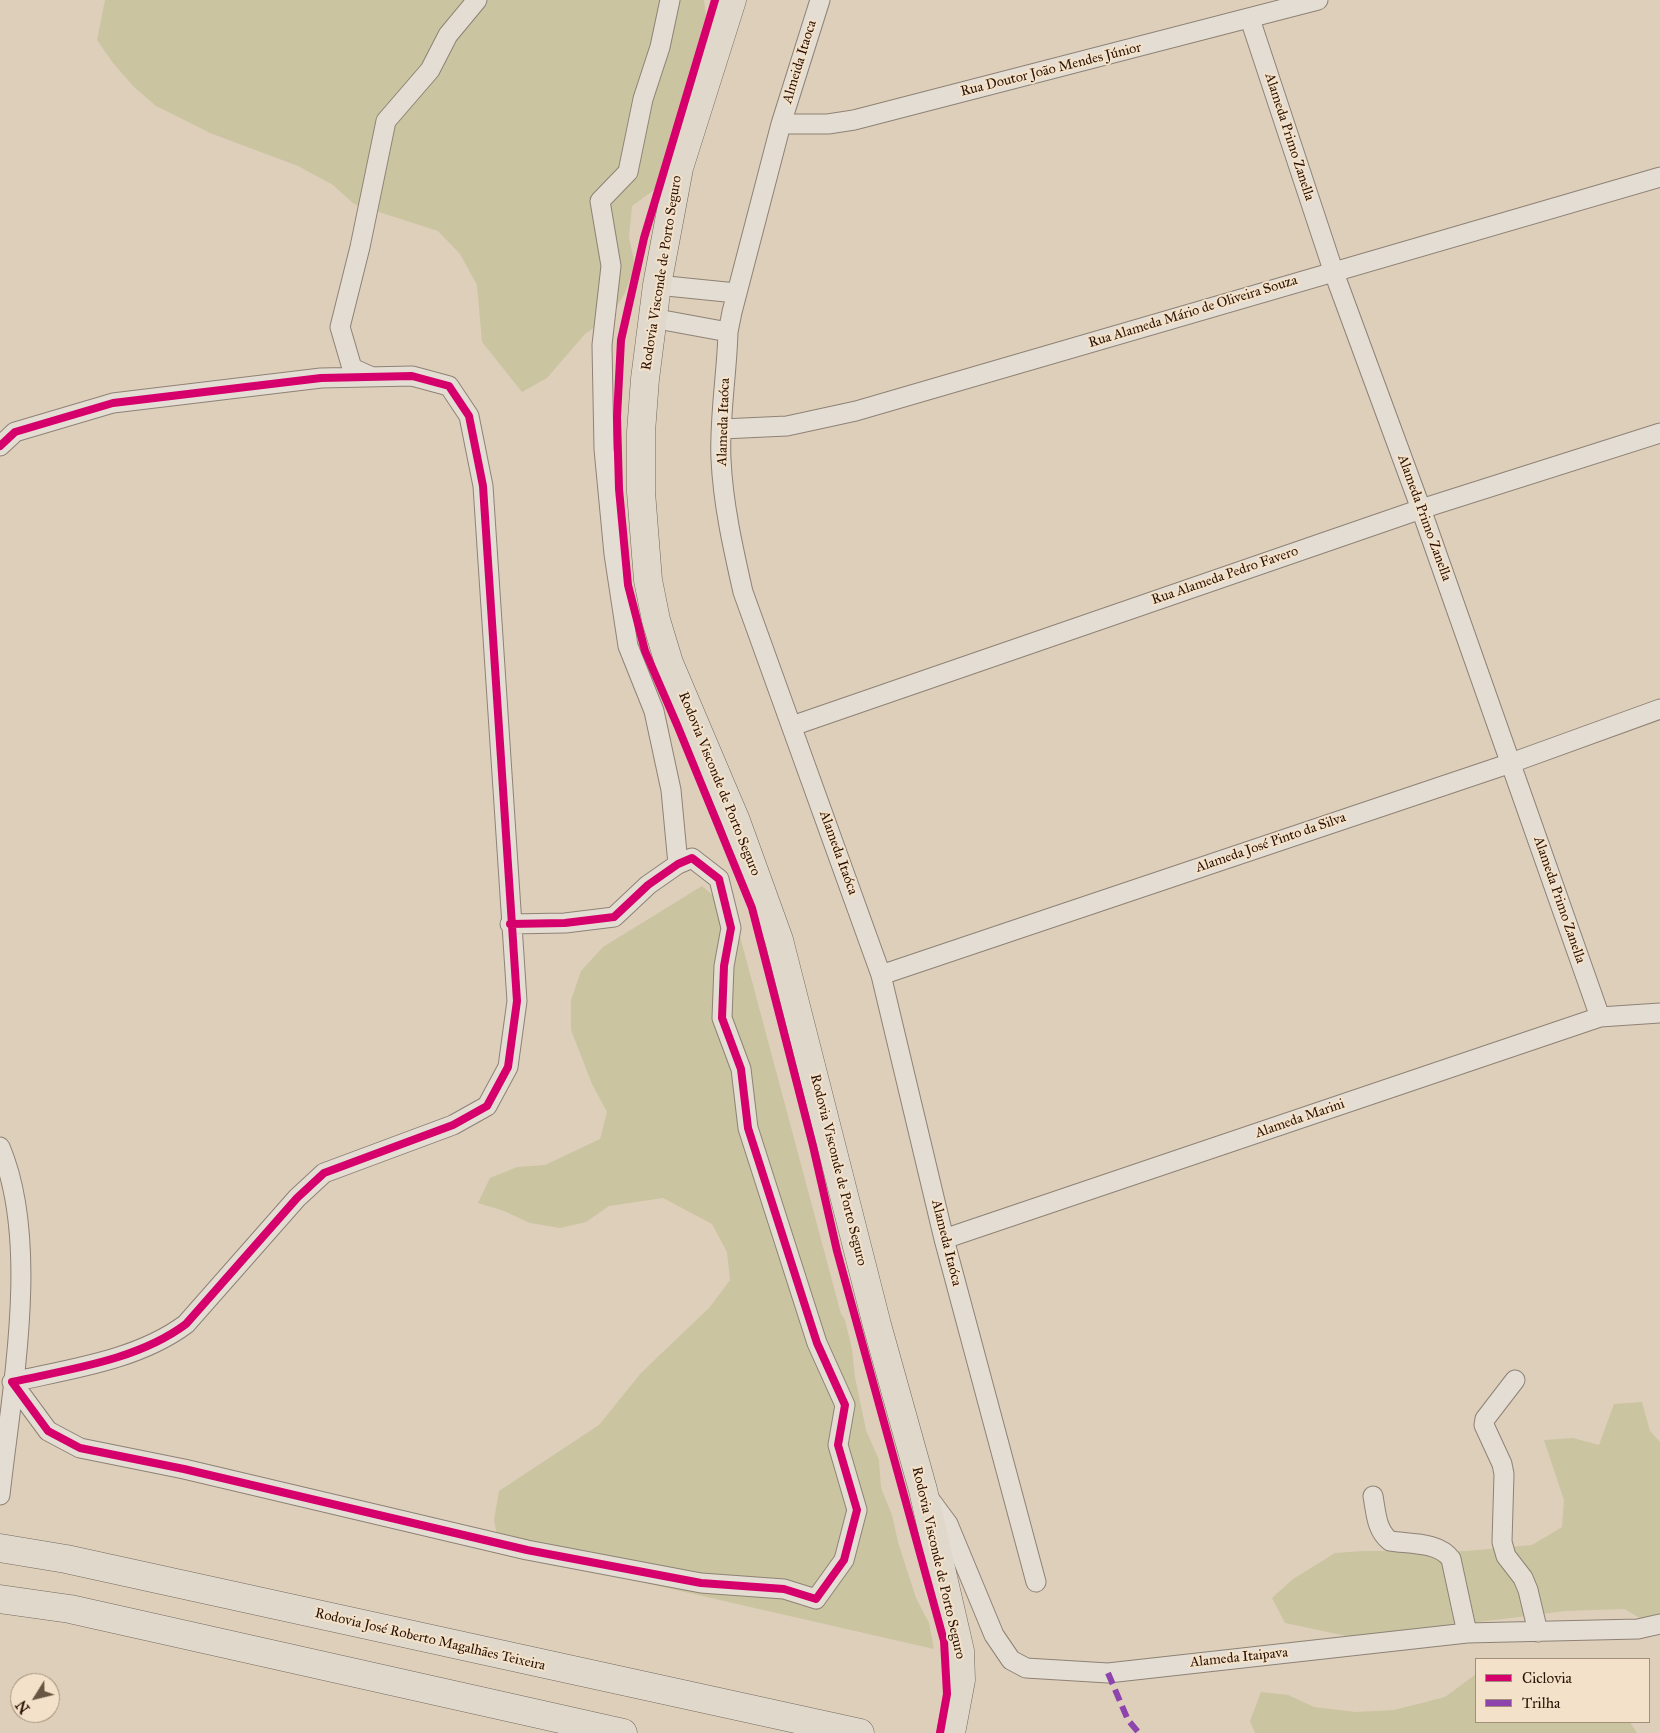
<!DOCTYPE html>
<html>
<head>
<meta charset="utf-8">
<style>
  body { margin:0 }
  #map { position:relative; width:1660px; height:1733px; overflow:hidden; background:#decfbb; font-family:"IM FELL Great Primer",serif }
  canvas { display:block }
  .legend { position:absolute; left:1475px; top:1658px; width:175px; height:65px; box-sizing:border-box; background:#f3e2c9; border:1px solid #a38e7a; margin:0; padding:6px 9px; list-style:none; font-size:15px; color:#2b1103 }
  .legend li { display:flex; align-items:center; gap:10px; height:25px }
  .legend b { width:25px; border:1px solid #a38e7a }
  .north { position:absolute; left:10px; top:1673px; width:50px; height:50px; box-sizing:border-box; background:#f3e2c9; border:1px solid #a38e7a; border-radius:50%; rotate:234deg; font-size:14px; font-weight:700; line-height:20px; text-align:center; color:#2b1103 }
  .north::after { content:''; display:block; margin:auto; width:18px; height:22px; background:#6a5443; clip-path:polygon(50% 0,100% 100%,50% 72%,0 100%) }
</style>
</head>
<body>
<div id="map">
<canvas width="1660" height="1733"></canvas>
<ul class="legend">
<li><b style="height:6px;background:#d6006c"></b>Ciclovia</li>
<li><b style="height:6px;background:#8e44ad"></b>Trilha</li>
</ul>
<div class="north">N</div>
</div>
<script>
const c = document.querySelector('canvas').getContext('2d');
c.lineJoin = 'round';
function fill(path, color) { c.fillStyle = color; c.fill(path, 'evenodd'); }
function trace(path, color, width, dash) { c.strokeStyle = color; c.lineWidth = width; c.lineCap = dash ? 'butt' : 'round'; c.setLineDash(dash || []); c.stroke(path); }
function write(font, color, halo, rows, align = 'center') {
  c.font = font + ' "IM FELL Great Primer",serif'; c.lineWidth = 4; c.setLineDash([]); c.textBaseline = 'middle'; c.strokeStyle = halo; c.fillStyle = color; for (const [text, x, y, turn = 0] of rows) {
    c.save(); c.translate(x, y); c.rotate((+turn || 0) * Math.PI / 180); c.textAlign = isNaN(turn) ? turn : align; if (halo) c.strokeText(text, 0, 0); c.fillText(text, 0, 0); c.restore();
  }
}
fill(new Path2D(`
  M105,0h599l2,16 -8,27 -2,27 -28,89 -10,28 -26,19 -3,32 6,27 -10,28 -14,23 -26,18 -38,44 -25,14 -40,-50 -5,-57 -17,-31 -22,-23 -84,-27 -21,-19 -35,-19 -88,-33 -54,-27 -22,-19 -21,-24 -16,-23z
  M702,886l22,19 17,35 100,374 4,6 7,29 3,28 11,53 13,30 2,28 11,27 6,27 18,56 13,25 5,26 -350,-80 -87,-34 -3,-15 5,-29 100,-66 42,-52 69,-66 20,-27 -3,-28 -15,-28 -49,-26 -54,8 -23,16 -26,6 -30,-5 -26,-12 -26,-8 12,-25 27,-11 28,-2 55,-26 7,-27 -15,-28 -21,-54v-30l10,-29 22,-24z
  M1642,1402l8,29 10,11v193l-6,-9 -30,-17 -59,2 -209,27 -71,-15 -13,-25 21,-19 42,-26 28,-2h104l65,-6 30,-18 2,-27 -20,-60 29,-2 26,7 15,-41z
  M1476,1674v48h154l7,11h-382l-5,-12 11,-29 27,3 26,12 42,5 38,-2 51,-13z`), '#cac4a0');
const street = new Path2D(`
  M670,0l-10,47 -17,52 -15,73 -28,29 11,65 -9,79 2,104 10,105 14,92 26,65 17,79 7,74
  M820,0l-39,124 -49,188 -4,20c-1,41 -9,87 -7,127 2,45 12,89 22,133l138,383 63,264 92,343
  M1250,19l83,251 88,239 179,508
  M781,124h47l26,-4 464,-120
  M657,285l79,8
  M652,318l76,14
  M372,377l-20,-9 -12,-41 20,-80 26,-126 44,-51 18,-35 29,-35
  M722,429l65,-3 69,-15 804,-234
  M0,446l15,-14 98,-29 208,-25 91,-2 37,10 20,30 14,70 34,515 -9,66 -21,39 -34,19 -129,48 -27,25 -111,126c-48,36 -116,45 -174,58l36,49 32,17 104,21 343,81 174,33 83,6 32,10 28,-39 13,-50 -19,-65 7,-40 -28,-62 -69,-215 -7,-59 -19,-51 2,-52 7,-38 -12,-49 -27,-21 -14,6 -30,21 -34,32 -49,6 -55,1
  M792,726l629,-217 239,-76
  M881,975l630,-212 149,-54
  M0,1147c41,96 11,246 0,348
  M944,1239l656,-222 60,-4
  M1515,1380l-30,39 -1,6 18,39 2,10 -2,68 4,14 17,22 5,12 10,42
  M1373,1496c3,16 3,34 17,45 20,3 49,1 61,18l16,74
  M928,1497l20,27 46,111 17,25 15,8 82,5 359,-40 171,-4 22,-5`);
const primary = new Path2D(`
  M732,0l-53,168 -22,117 -12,94 -4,53v60l7,88 8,40 13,43 67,158 43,119 98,385 46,165 37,161 1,29 -10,53`);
const highway = new Path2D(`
  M0,1548l66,11 794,174
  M0,1599l70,10 553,124`);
trace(street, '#8e8275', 21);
trace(primary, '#74695d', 29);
trace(highway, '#74695d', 29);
trace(street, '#e4ddd3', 19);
trace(primary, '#e0d8cb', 28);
trace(highway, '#e0d8cb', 28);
trace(new Path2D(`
  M1108,1673l20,47 11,13`), '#8e44ad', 6, [12, 6]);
trace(new Path2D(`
  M715,0l-71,238 -23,102 -4,77 2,72 9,96 17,66 33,76 74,181 61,238 24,105 107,390 3,53 -7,39
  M0,446l15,-14 98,-29 208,-25 91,-2 37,10 20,30 14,70 34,515 -9,66 -21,39 -34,19 -129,48 -27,25 -111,126c-48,36 -116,45 -174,58l36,49 32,17 104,21 343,81 174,33 83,6 32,10 28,-39 13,-50 -19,-65 7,-40 -28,-62 -69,-215 -7,-59 -19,-51 2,-52 7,-38 -12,-49 -27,-21 -14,6 -30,21 -34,32 -49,6 -55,1`), '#d6006c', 8);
write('14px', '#2b1103', '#f3e2c9', [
  ["Almeida Itaoca",800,62,-73],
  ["Rua Doutor João Mendes Júnior",1051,70,-14],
  ["Alameda Primo Zanella",1289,137,72],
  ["Rodovia Visconde de Porto Seguro",662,273,-81],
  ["Rua Alameda Mário de Oliveira Souza",1193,312,-17],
  ["Alameda Itaóca",724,422,-88],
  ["Alameda Primo Zanella",1424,518,70],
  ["Rua Alameda Pedro Favero",1225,576,-19],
  ["Rodovia Visconde de Porto Seguro",719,784,68],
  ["Alameda José Pinto da Silva",1271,843,-19],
  ["Alameda Itaóca",838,853,70],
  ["Alameda Primo Zanella",1559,900,71],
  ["Alameda Marini",1300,1119,-19],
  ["Rodovia Visconde de Porto Seguro",838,1170,76],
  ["Alameda Itaóca",946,1243,76],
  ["Rodovia Visconde de Porto Seguro",938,1563,77],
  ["Rodovia José Roberto Magalhães Teixeira",430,1640,13],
  ["Alameda Itaipava",1239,1658,-6]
]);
</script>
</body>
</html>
